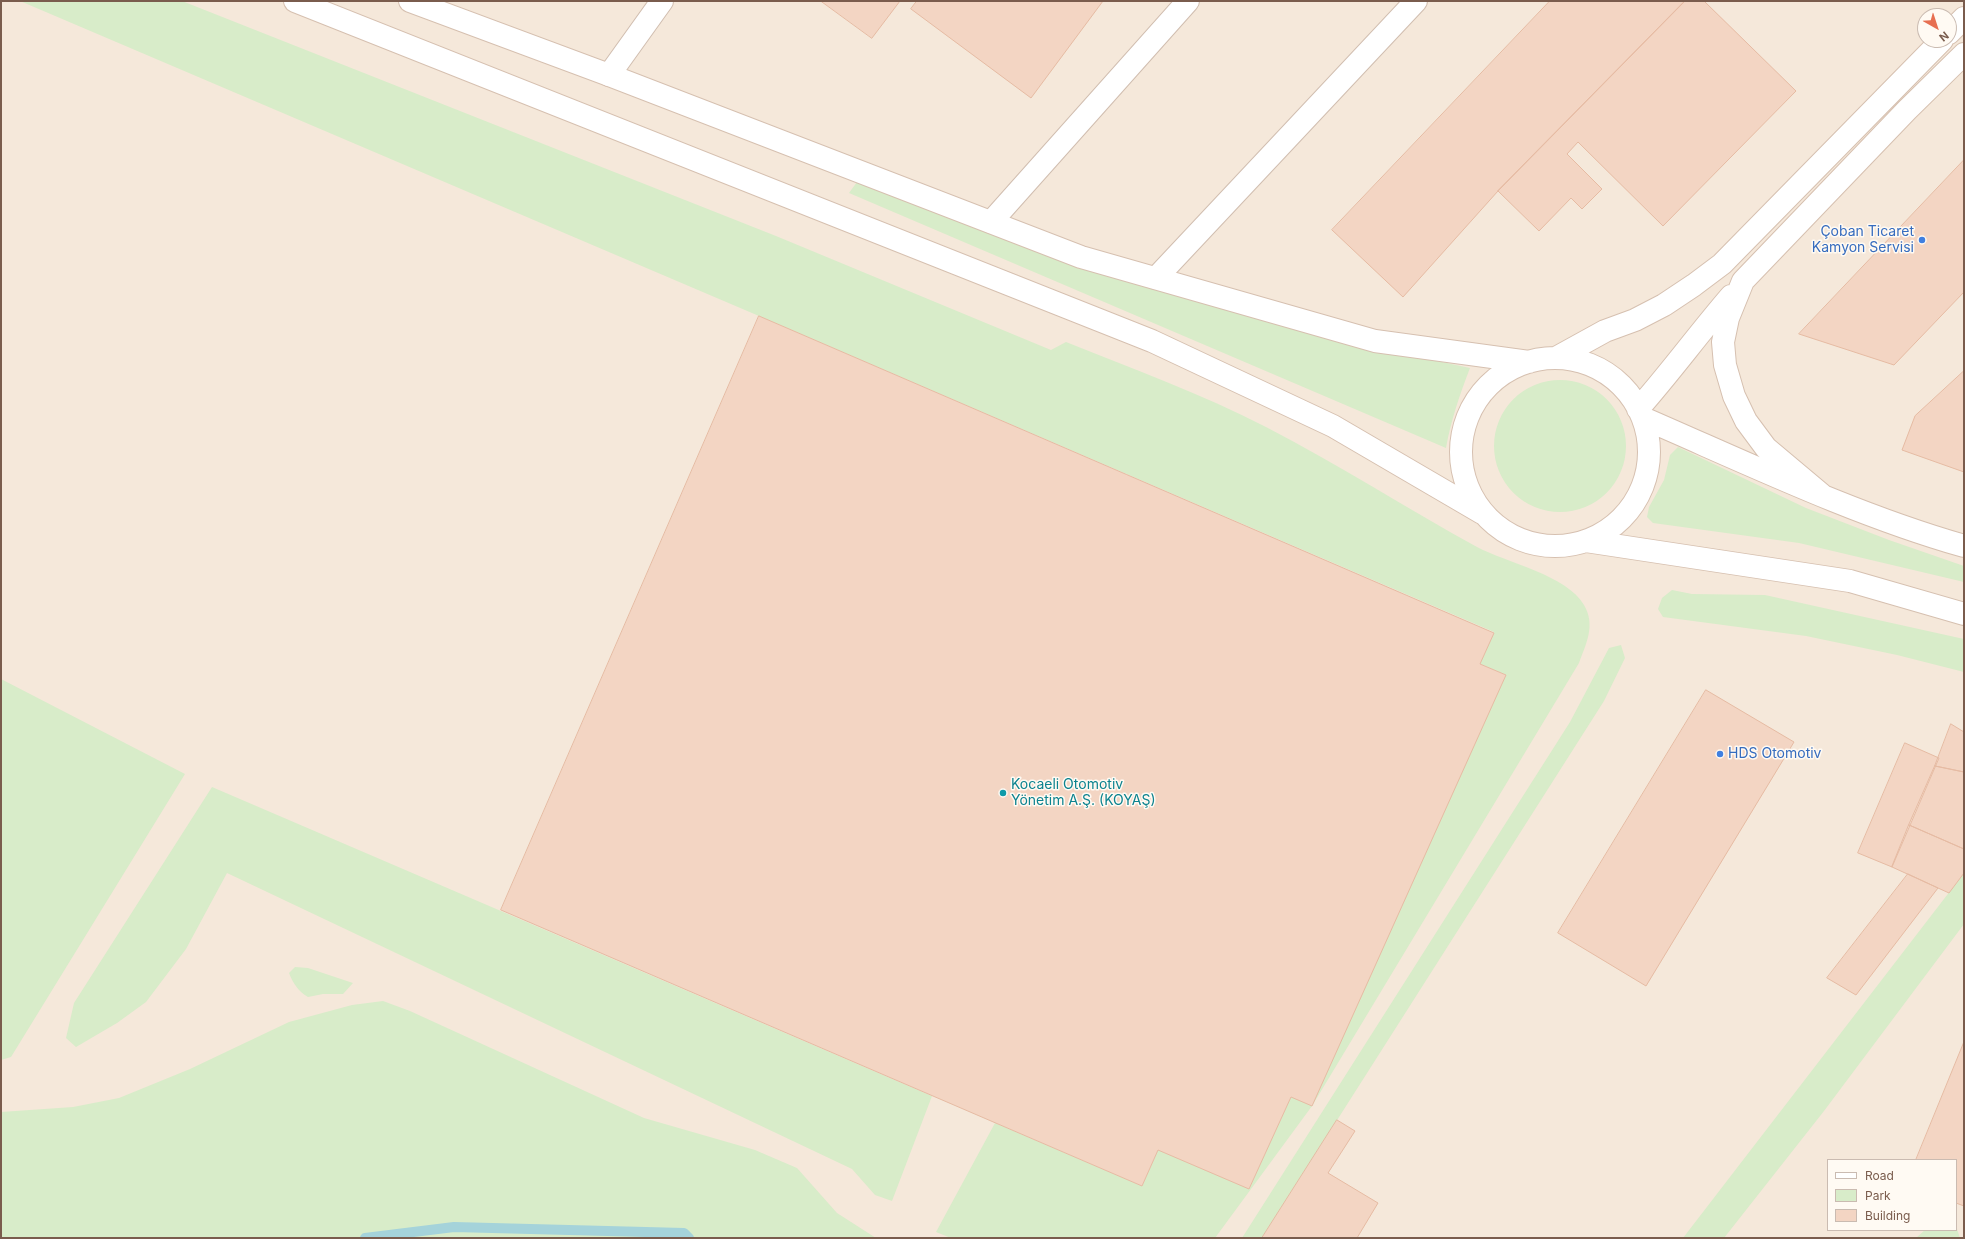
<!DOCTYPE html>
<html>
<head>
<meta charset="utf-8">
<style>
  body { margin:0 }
  #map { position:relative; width:1965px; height:1239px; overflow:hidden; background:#fdf6ec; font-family:Inter,sans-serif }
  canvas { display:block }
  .frame { position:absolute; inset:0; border:2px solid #7a5c4d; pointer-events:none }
  .legend { position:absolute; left:1827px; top:1159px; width:130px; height:72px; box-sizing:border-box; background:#fffaf3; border:1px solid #cabbb1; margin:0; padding:5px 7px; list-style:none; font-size:12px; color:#7a5c4d }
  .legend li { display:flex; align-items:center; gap:8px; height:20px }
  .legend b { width:20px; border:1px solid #cabbb1 }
  .north { position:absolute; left:1917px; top:8px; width:40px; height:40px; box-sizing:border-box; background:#fffaf3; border:1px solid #cabbb1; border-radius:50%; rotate:141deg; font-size:11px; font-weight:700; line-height:16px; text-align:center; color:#7a5c4d }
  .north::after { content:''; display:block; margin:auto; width:14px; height:18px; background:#e76f51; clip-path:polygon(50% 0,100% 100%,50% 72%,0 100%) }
</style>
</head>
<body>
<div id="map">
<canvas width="1965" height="1239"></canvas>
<div class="frame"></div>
<ul class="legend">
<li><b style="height:5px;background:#fff"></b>Road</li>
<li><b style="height:11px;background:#d8ecc9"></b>Park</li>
<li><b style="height:11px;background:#f3d5c3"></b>Building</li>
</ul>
<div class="north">N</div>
</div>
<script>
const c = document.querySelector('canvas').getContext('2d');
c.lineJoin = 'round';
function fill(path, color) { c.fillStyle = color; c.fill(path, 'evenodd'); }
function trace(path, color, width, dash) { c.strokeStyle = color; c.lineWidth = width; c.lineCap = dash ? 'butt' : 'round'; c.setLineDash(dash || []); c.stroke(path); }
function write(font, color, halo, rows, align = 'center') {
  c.font = font + ' Inter,sans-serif'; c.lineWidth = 3; c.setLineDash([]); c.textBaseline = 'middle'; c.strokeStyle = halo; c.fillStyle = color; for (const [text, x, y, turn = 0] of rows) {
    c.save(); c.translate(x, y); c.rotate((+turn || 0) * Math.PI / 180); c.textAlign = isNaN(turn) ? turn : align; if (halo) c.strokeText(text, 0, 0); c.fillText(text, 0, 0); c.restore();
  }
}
fill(new Path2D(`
  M1,1h1963v1237h-1963zM1925,16h24v24h-24zM1828,1160h128v70h-128z`), '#f5e8da');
fill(new Path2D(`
  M20,1h162l594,235 275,114 15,-8c67,27 136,52 200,85 72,37 140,81 211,120 30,16 90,28 107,58 12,20 2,39 -5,58l-267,443 -97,132h-264l-15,-6 59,-109 147,63 16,-36 91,39 42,-92 215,-422 -26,-11 14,-32 -735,-316z
  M857,182l468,155 145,31c-10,26 -19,52 -24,80l-597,-255z
  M1494 446a66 66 0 1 1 132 0a66 66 0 1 1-132 0Z
  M1678,447l128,61 83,32 75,26v16l-165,-39 -146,-20 -6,-6 2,-10 15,-27 6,-25z
  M1672,590l20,4 73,1 199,44v33l-67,-17 -91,-19 -143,-19 -5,-8 4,-11z
  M1621,645l4,13 -21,43 -342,537h-20l328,-516 39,-74z
  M1,679l184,95 -174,283 -10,3z
  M212,787l720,309 -40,105 -17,-6 -23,-26 -625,-296 -41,76 -40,53 -29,21 -41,24 -10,-9 8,-35z
  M1964,873v51l-140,187 -100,127h-41z
  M295,967l13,1 45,15 -10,11h-20l-15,3c-10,-6 -15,-14 -19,-24z
  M383,1001l27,10 234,107 111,32 42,18 40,45 39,25h-875v-126l72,-5 46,-9 71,-29 99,-47 63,-17z
  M1956,1226l4,12h-44l9,-8h31z`), '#d8ecc9');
trace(new Path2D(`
  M365,1238l89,-11 230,6 5,5`), '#a5d3da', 10);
const building = new Path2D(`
  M821,1h79l-28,37z
  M917,1h186l-72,97 -120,-89z
  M1550,1h135l-187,190 -95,106 -71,-67z
  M1685,1h19l92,90 -133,135 -85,-84 -11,12 35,35 -20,20 -11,-11 -32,33 -41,-40z
  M1964,160v132l-70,73 -95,-31z
  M759,316l735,317 -14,31 26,11 -194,431 -21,-9 -42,92 -91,-39 -16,36 -641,-276z
  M1964,371v101l-62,-22 13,-34z
  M1706,690l88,52 -148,244 -88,-53z
  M1951,724l13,8v40l-29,-6z
  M1905,743l34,15 -47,109 -34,-14z
  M1935,766l29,6v77l-55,-24z
  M1909,825l55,24v24l-15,20 -57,-26z
  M1908,874l30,14 -82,107 -29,-17z
  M1964,1042v164l-8,-3v-43h-40z
  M1337,1120l18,11 -27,42 50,30 -21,35h-95z`);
fill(building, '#f3d5c3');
trace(building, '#e6bba3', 1);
const minor = new Path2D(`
  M609,75l53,-74
  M991,222l197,-221
  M1156,278l260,-277`);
const secondary = new Path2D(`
  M295,1l857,340 181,85 149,87
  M410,1l199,74 472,182 294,84 154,21
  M1949,33l15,-15
  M1556,358l49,-27 30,-11 29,-15 30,-20 28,-21 220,-224
  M1461 452a94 94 0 1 1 188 0a94 94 0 1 1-188 0Z
  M1638,409c32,-36 61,-76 93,-113
  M1643,418c104,45 212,97 321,128
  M1822,495l-56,-47 -20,-27 -12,-25 -9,-31 -2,-23 5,-24 15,-37 164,-171 57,-56
  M1586,541l264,40 114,33`);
trace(minor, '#d1beb0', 24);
trace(secondary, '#d6c0b0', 24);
trace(minor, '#fff', 22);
trace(secondary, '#fff', 22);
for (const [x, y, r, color] of [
  [1922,240,4,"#3f7fe0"],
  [1720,754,4,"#3f7fe0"],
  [1003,793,4,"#0f9aa8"]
]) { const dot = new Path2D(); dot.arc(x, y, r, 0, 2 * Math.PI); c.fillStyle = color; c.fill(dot); trace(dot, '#fffaf3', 1.5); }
write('14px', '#366cbe', '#fffaf3', [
  ["Çoban Ticaret",1914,232],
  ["Kamyon Servisi",1914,248],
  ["HDS Otomotiv",1728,754,"left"]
], 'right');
write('14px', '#0d838f', '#fffaf3', [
  ["Kocaeli Otomotiv",1011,785],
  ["Yönetim A.Ş. (KOYAŞ)",1011,801]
], 'left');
</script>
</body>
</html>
